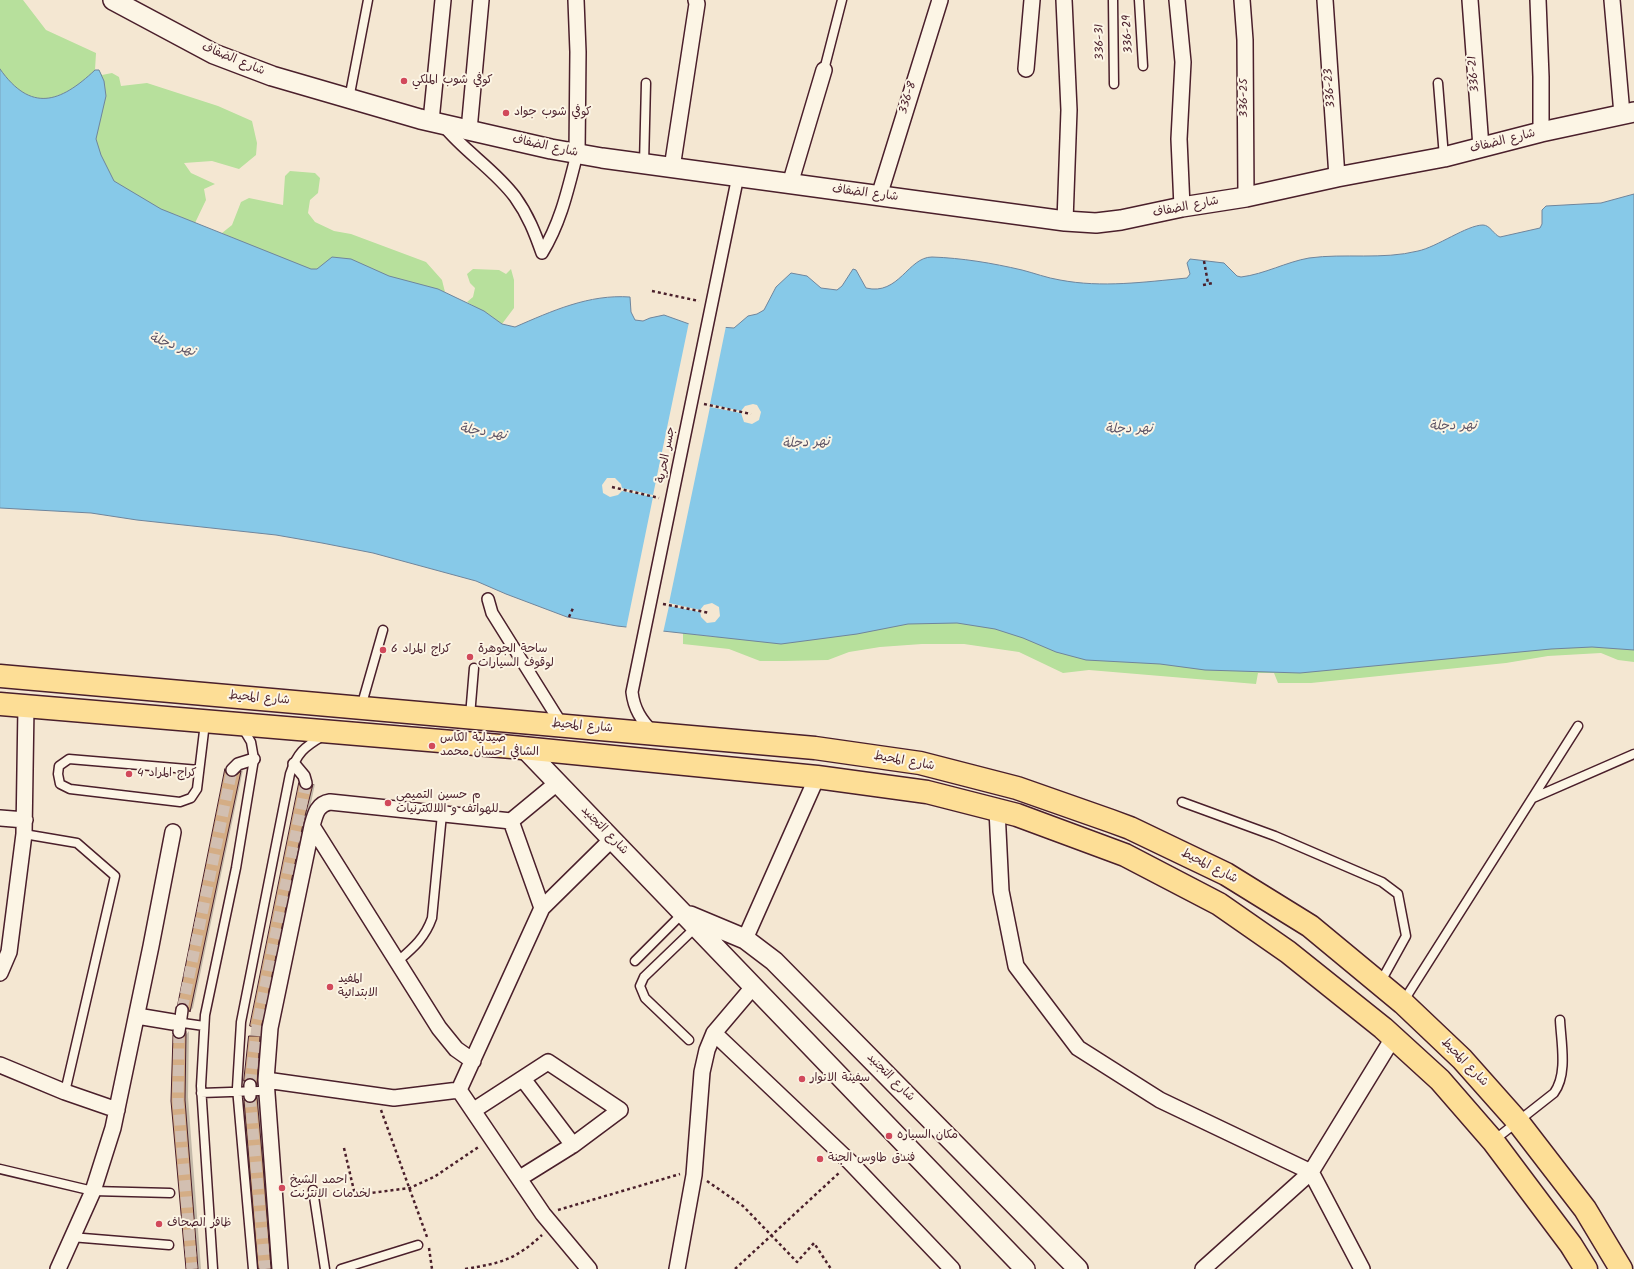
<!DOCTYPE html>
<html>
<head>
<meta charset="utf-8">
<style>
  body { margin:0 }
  canvas { display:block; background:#f4e7d2 }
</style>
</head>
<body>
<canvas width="1634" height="1269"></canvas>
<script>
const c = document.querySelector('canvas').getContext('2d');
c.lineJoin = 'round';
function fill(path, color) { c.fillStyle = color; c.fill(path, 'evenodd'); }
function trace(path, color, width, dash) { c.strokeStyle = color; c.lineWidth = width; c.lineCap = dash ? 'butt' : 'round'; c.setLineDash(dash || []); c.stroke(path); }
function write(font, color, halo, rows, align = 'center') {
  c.font = font + ' Kalam,"Playpen Sans Arabic",sans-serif'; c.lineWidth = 4; c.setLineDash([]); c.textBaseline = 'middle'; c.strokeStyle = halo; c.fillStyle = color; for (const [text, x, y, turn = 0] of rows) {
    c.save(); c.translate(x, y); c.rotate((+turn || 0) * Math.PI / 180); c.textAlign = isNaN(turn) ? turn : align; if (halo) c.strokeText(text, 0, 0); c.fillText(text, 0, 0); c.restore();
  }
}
fill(new Path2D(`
  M0,0h23l23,30 50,23 -1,17h4l3,5 10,-2 7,4 2,9 26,-3 71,23 34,15 5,22 -1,12 -17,14 -27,-8 -28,2 7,10 24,11 -11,5 2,11 -11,23 -21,-9 -15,8 -159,-123z
  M290,171l25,2 5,5 -2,15 -8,7 -2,13 7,9 19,9 17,3 75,28 16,18 3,12 -7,-3 -71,11 -145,-67 10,-8 9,-23 8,-4 34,7 2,-29z
  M473,269l26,1 7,4 5,-5 3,11v28l-12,16 -35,-22 6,-5 2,-9 -5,-5 -3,-9z
  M841,621l793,7v34l-16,-2 -17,-7 -53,3 -42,7 -195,20h-33l-4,-10h-16l-2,11 -167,-14 -26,3 -44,-21 -55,-8h-42l-42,3 -31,5 -21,8 -44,1h-24l-31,-12 -46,-5v-11l33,4z`), '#b7e09c');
const water = new Path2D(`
  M0,69c31,44 60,34 95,1h4l5,11 2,15 -10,43 5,16 13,26 47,28 150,60h6l15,-12 19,2 38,17 49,13 46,22 18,13 13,3c37,-16 74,-33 115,-30l1,15 4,8 8,1 7,-3 14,-3 28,10 42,3 14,-12 9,-2 7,-4 12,-23 15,-14 16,3 14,12 16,2 5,-4 11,-17 3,1 10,18c33,8 42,-31 66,-31 30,1 60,6 90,13 12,3 25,8 38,10 42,8 84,2 127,-2l3,-4 -3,-11 3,-4 34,4 13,13 4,1c24,-3 45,-15 68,-19 36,-5 73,2 109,-7 19,-4 49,-26 65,-26 7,0 11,10 17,12l40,-9 2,-4v-14l4,-4 55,-3 33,-9v456l-42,-3 -41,2 -251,24 -95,-3 -45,-6 -74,-4 -30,-8 -33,-14 -28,-9 -38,-6 -49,1 -51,10 -76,10 -164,-18 -50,-9 -61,-23 -30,-13 -103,-28 -51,-10 -46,-8 -139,-15 -46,-7 -91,-5z`);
fill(water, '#87c9e8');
trace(water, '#6f859c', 1);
fill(new Path2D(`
  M705,321l21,5 -16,78 31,7 4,-5 8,-2 4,1 4,7 -2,8 -7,4 -8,-2 -3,-9 -31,-6 -41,196 31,7 4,-5 8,-2 7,4 1,9 -5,6 -8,1 -6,-6 -1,-5 -31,-6 -6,27 -37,-4 27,-132 -31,-6 -4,4 -8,2 -7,-4 -1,-8 5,-7h8l6,6 1,4 31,7 36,-173z`), '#f4e7d2');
fill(new Path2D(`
  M228,767l6,7h4l5,-4 -50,238 -3,3 -3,-8 -8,1 47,-235z
  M303,781l5,6 7,-3 -51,240 -3,4 39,-244z
  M189,1031l-1,66 13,172h-14l-15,-168 2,-66 3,-2 4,3h4z
  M253,1033h10l-3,47 -3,3 -3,-5 -4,-1 -5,3 5,-44z
  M260,1095l15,174h-16l-14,-169 3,-3 6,3z`), '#0003');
const building = new Path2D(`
  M225,769l2,6 4,2h3l7,-6 -51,241 -4,-8 -8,1z
  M299,783l6,7 6,-2 2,-4 -10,40 -42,205 -11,-3z
  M186,1032l-1,68 13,169h-12l-15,-168 2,-66 5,4h3z
  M249,1036h11l-3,49 -3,-6 -4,-1 -6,3z
  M257,1097l6,68 8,104h-13l-14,-169 6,3 4,-1z`);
fill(building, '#d4ad85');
trace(building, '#4a1f2b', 1);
trace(new Path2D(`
  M182,1010l50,-240
  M179,1032l-1,69 14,168
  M250,1085l7,-59 49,-243
  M250,1096l15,173`), '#d2bfb1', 11, [11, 5.5]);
const service = new Path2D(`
  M1113,0l1,84
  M1139,0l4,66
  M824,70l18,-70
  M1438,83l6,74
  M349,99l19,-99
  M644,164l2,-81
  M361,707l22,-77
  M470,716l4,-48
  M199,770l-130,-11 -10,7 -1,8 2,10 10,5 110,13 11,-4 6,-9 8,-66
  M1533,798l101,-44
  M1182,802l93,34 107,46 16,12 8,42 -26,47
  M24,834l53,9 38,33 -50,216
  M398,961c15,-13 27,-23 34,-43l10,-104
  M635,961l48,-48
  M1403,1002l175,-276
  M176,1022l28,4
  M689,1040l-44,-42 -5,-12 4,-9 52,-50
  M201,1093l58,-2
  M1493,1141l61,-48c14,-19 7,-51 6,-73
  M0,1169l93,22 77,2
  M313,1190l12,79
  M71,1237l98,8
  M213,1269l-12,-183 4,-71 31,-147 18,-109 -3,-17 -9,-15
  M253,1269l-16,-181 4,-66 49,-248c7,-21 14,-27 33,-38
  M341,1269l77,-24`);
const pedestrian = new Path2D(`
  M444,126c21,26 51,44 71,71 13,18 20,36 27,56
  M542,253c19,-31 26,-64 35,-99
  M488,599l4,14 70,112
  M653,732c-12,-12 -19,-23 -21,-40l106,-516
  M294,764l10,12 2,7
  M232,770l6,-6 16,-5
  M179,1032l3,-22
  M250,1085v11`);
const minor = new Path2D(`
  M576,0l2,52 -1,102
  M1064,0l5,110 -4,111
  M1177,0l6,62 -4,77 3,68
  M1242,0l3,40 1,157
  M1325,0l12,177
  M1470,0l11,147
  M1538,0l3,77v55
  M1612,0l10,114
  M1026,69l6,-69
  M431,121l12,-121
  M469,130l12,-130
  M672,168l25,-164 -1,-4
  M790,184l34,-114
  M879,196l61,-196
  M997,810l4,81 15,75 62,82 82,52 151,72 51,97
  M0,818l25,2
  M312,826l127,202 17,21 17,12
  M542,908l-31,-87 46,-38
  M745,939l72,-162
  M0,973l9,-21 15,-118 2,-128
  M137,1016l36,6
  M714,1033l136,129 102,107
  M0,1065l65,27 52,18
  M523,1079l50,66
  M266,1080l128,18 65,-8
  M459,1090l83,-182 70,-69
  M459,1090l84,124 46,55
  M474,1110l74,-48 72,48 -47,35 -53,33
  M58,1269l35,-78 20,-63 38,-182 22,-114
  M280,1269l-14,-189 4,-52 42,-202c3,-11 5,-22 18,-24l181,19
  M677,1269l17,-94 8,-103 5,-22 7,-17 39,-46
  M1203,1269l108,-97 82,-134`);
const tertiary = new Path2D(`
  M113,0l101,54 58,22 148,43 131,30 51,9 463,63 31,2 25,-3 61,-13 64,-10 91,-20 107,-20 97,-25 93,-20
  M525,749l500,520
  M690,916l55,23 29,22 304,308`);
const primary = new Path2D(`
  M0,676l815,72 105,15 97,25 94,33 19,7 96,46 84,52 93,77 59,56 56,63 67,87 36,60
  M0,704l512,43 305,30 110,15 90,23 108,40 94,49 69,48 95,76 57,52 53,61 78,104 15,24`);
trace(service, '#4a1f2b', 11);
trace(pedestrian, '#4a1f2b', 14);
trace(minor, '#4a1f2b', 18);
trace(tertiary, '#4a1f2b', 22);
trace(primary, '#4a1f2b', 25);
trace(new Path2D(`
  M1204,261l4,22
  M1203,285l10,-2
  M652,291l47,10
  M704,404l47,10
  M612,487l47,11
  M663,604l47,9
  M569,617l5,-11
  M381,1110l46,127
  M344,1148l11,47 55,-7 24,-11 46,-31
  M707,1181l36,25 54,56 17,-19 17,26
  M558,1210l122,-36
  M429,1248l3,21
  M465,1269c36,-6 50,-9 77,-34
  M735,1269l105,-97`), '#4a1f2b', 2.5, [3, 3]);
trace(service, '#fcf5e5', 8);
trace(pedestrian, '#fcf5e5', 11);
trace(minor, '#fcf5e5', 15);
trace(tertiary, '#fcf5e5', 19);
trace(primary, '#fdde96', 22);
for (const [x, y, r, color] of [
  [404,81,4,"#d1495b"],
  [506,113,4,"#d1495b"],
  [383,650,4,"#d1495b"],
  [470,657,4,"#d1495b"],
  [432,746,4,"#d1495b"],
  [129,774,4,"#d1495b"],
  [388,803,4,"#d1495b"],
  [330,987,4,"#d1495b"],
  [802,1079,4,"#d1495b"],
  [889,1136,4,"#d1495b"],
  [820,1159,4,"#d1495b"],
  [282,1188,4,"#d1495b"],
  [159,1224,4,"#d1495b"]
]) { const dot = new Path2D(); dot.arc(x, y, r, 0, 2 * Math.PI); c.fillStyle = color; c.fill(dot); trace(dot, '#fcf5e5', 1.5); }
write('12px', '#4a1f2b', '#fcf5e5', [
  ["336-29",1129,34,-93],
  ["336-31",1101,42,-91],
  ["شارع الضفاف",233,60,22],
  ["336-21",1475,74,-95],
  ["336-23",1331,88,-94],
  ["336-8",909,98,-73],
  ["336-25",1245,98,-90],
  ["شارع الضفاف",1503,142,-14],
  ["شارع الضفاف",545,147,12],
  ["شارع الضفاف",865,194,7],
  ["شارع الضفاف",1186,208,-11],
  ["جسر الحرية",667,455,-79],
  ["شارع المحيط",259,699,5],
  ["شارع المحيط",582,727,5],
  ["شارع المحيط",904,762,10],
  ["شارع التجنيد",604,831,46],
  ["شارع المحيط",1209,867,27],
  ["شارع المحيط",1464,1063,46],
  ["شارع التجنيد",890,1078,45]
]);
write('12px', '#4a1f2b', '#fcf5e5', [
  ["كوفي شوب الملكي",412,81],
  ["كوفي شوب جواد",514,113],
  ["كراج المراد 6",391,650],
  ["ساحة الجوهرة",478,650],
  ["لوقوف السيارات",478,664],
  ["صيدلية الكاس",440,739],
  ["الشافي احسان محمد",440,753],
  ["كراج المراد 4",137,774],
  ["م حسين التميمي",396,796],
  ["للهواتف و اللالكترنيات",396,810],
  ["المفيد",338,980],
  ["الابتدائية",338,994],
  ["سفينة الانوار",810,1079],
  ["مكان السياره",897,1136],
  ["فندق طاوس الجنة",828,1159],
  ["احمد الشيخ",290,1181],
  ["لخدمات الانترنت",290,1195],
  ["ظافر الصحاف",167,1224]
], 'left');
write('italic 13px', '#5c5264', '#fcf5e5', [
  ["نهر دجلة",172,346,19],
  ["نهر دجلة",1453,427,-1],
  ["نهر دجلة",1129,430,-1],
  ["نهر دجلة",483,433,9],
  ["نهر دجلة",806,444,-3]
]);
</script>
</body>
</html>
